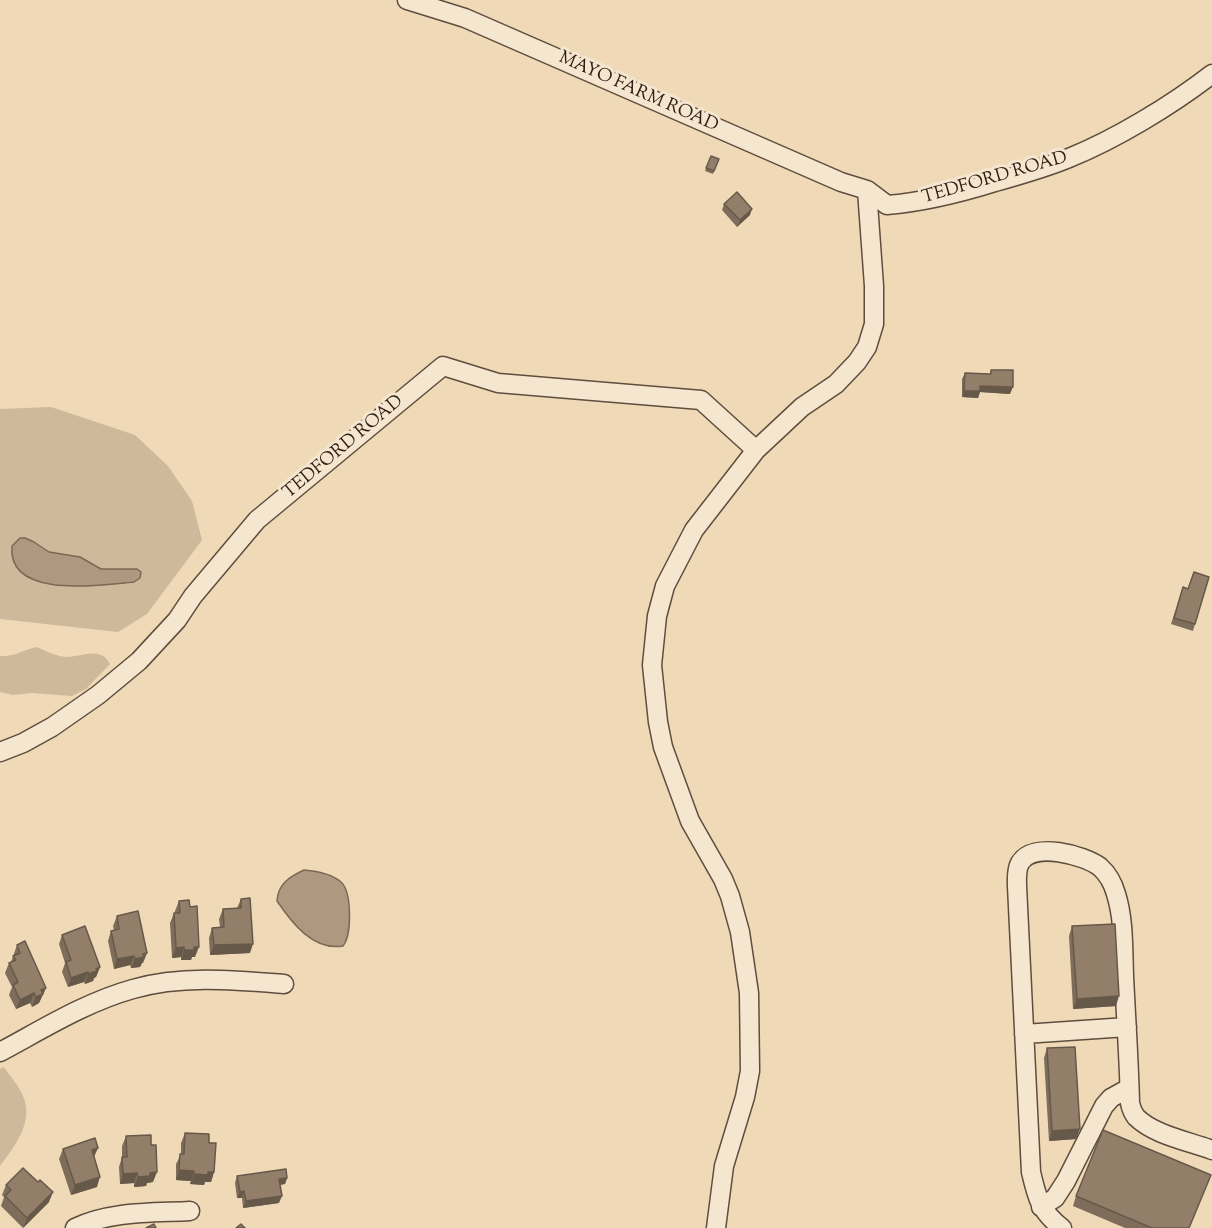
<!DOCTYPE html>
<html>
<head>
<meta charset="utf-8">
<style>
  body { margin:0 }
  canvas { display:block; background:#f0d9b7 }
</style>
</head>
<body>
<canvas width="1212" height="1228"></canvas>
<script>
const c = document.querySelector('canvas').getContext('2d');
c.lineJoin = 'round';
function fill(path, color) { c.fillStyle = color; c.fill(path, 'evenodd'); }
function trace(path, color, width, dash) { c.strokeStyle = color; c.lineWidth = width; c.lineCap = dash ? 'butt' : 'round'; c.setLineDash(dash || []); c.stroke(path); }
function write(font, color, halo, rows, align = 'center') {
  c.font = font + ' "Sorts Mill Goudy",serif'; c.lineWidth = 6; c.setLineDash([]); c.textBaseline = 'middle'; c.strokeStyle = halo; c.fillStyle = color; for (const [text, x, y, turn = 0] of rows) {
    c.save(); c.translate(x, y); c.rotate((+turn || 0) * Math.PI / 180); c.textAlign = isNaN(turn) ? turn : align; if (halo) c.strokeText(text, 0, 0); c.fillText(text, 0, 0); c.restore();
  }
}
fill(new Path2D(`
  M51,407l84,28 33,31 24,35 10,39 -55,74 -29,18 -118,-13v-210z
  M37,647c7,3 15,7 23,9 17,5 39,-13 50,8l-24,25 -14,7 -40,-3 -19,2 -13,-3v-36c16,1 22,-6 37,-9z
  M4,1067c6,9 15,19 19,29 11,26 -8,50 -23,70v-97z`), '#cfb99b');
const water = new Path2D(`
  M20,538h5l9,4 15,10 31,5 21,12h36l4,3 -1,6 -6,4c-32,3 -127,18 -122,-36z
  M304,870c12,1 28,4 37,12 11,10 11,53 2,64 -30,5 -51,-23 -66,-45 1,-17 12,-24 27,-31z`);
fill(water, '#ae9980');
trace(water, '#7b6855', 1.5);
const minor = new Path2D(`
  M407,0l58,18 376,164 26,8 20,15c37,-3 73,-12 108,-23 25,-7 50,-14 74,-24 47,-19 103,-53 143,-84
  M0,752l23,-9 29,-16 46,-32 41,-34 38,-41 16,-24 64,-76 186,-154 55,17 203,17 55,50
  M1024,1034l103,-7
  M0,1052c43,-23 86,-50 133,-63 48,-14 101,-9 151,-5
  M1041,1207l14,-9 11,-17 38,-75 7,-8 18,-10
  M75,1228c34,-17 77,-15 115,-17
  M716,1228l8,-62 21,-69 5,-26 -1,-78 -9,-61 -10,-36 -7,-17 -33,-58 -27,-74 -5,-25 -6,-57 5,-49 8,-30 29,-56 62,-80 46,-43 34,-23 21,-22 10,-15 7,-23v-38l-7,-96
  M1062,1228c-22,-17 -25,-30 -31,-56l-14,-286c0,-7 -1,-16 3,-23 13,-22 64,-8 80,4 9,8 13,16 16,27 8,25 7,55 8,82 2,42 5,85 6,127 1,5 3,10 6,14 18,18 52,24 76,33`);
trace(minor, '#5f4d3d', 21);
trace(minor, '#f5e6d0', 18);
fill(new Path2D(`
  M711,156l8,3 -6,15 -8,-3z
  M724,204l26,11 -13,12 -15,-17z
  M991,370l19,24 -30,-2 -2,6 -16,-1v-18l3,-6 25,1z
  M1183,587l12,37 -2,7 -22,-7z
  M241,899l9,54 -40,2 -1,-17 3,-10 8,-1 -1,-8 4,-10 14,-1z
  M179,901l16,56h-3l-1,3h-10v-3l-9,1 -2,-35 4,-10h1v-2z
  M117,916l26,47h-1l-2,4 -9,1 -1,-3 -16,4 -6,-28 3,-10 3,-1 -1,-4z
  M1072,926l44,80 -43,3 -4,-73z
  M62,935l38,32 -4,10 -2,1 -1,3 -8,3 -1,-2 -16,5 -6,-15 3,-9 -6,-19z
  M17,945l29,43 -7,15 -7,4 -2,-4 -14,6 -7,-14 3,-8 -7,-14 4,-10 2,-1z
  M1047,1048l29,91 -27,2 -5,-83z
  M185,1133l24,10 5,29 -3,10h-6l-1,3 -14,-1 1,-3 -15,-1v-16l5,-10v-11z
  M126,1136l27,46 -6,1 -1,3 -12,1v-4l-14,1 -1,-17 3,-10v-11z
  M63,1149l31,8 3,30 -26,8 -12,-36z
  M237,1176l50,2 -2,6 -5,1 -1,18 -36,5 -1,-10h-5l-2,-15z
  M6,1185l43,17 -26,26 -22,-22 3,-9 -2,-2z
  M1076,1196l114,32h-65l-52,-22z`), '#7e6d5a');
fill(new Path2D(`
  M752,209l-2,6 -13,12 3,-7z
  M980,386l33,1 -3,7 -30,-2 -2,6 -16,-1 2,-6z
  M253,944l-3,9 -40,2 4,-10z
  M184,947l-3,10 -9,1 4,-10z
  M194,947h5l-4,10h-3l-1,3h-10l3,-10z
  M147,953l-4,10h-1l-2,4 -9,1 4,-9z
  M134,956l-4,9 -16,4 3,-10z
  M100,967l-4,10 -2,1 -1,3 -8,3 3,-10z
  M88,972l-4,10 -16,5 3,-9z
  M46,988l-7,15 -7,4 4,-10 5,-7z
  M34,993l-4,10 -14,6 4,-9z
  M1119,996l-3,10 -43,3 4,-10z
  M1080,1129l-4,10 -27,2 3,-10z
  M98,1148l-4,9 -2,-7z
  M179,1170l15,1 -3,10 -15,-1z
  M157,1172l-4,10 -6,1 -1,3 -12,1 4,-10 12,-4z
  M208,1172h6l-3,10h-6l-1,3 -14,-1 4,-10z
  M137,1173l-3,10 -14,1 3,-10z
  M100,1177l-3,10 -26,8 4,-10z
  M287,1178l-2,6 -8,1 2,-6z
  M244,1191l-2,7h-5l3,-6z
  M53,1192l-4,10 -26,26 4,-10z
  M282,1196l-3,7 -36,5 3,-7z`), '#67594a');
const building = new Path2D(`
  M711,156l8,3 -5,12 -8,-3z
  M737,192l15,17 -12,11 -16,-16z
  M991,370h22v17l-33,-1v5h-16l1,-18 26,1z
  M1194,572l15,5 -14,47 -21,-6 9,-31 5,2z
  M250,898l3,46 -39,1 -2,-17 12,-1 -1,-18 18,-1v-9z
  M189,900l1,7 7,-1 2,41h-5v3h-10v-3l-8,1 -2,-35h6l-1,-12z
  M138,911l9,42 -4,1 1,3 -9,2 -1,-3 -17,3 -6,-28 8,-2 -2,-13z
  M1115,924l4,72 -42,3 -5,-73z
  M85,926l15,41 -4,2 1,2 -9,3v-2l-17,6 -5,-16 5,-2 -9,-25z
  M25,941l21,47 -5,2 2,4 -7,3 -2,-4 -14,7 -7,-15 5,-3 -9,-19 7,-3 -3,-4 7,-3 -3,-8z
  M1075,1047l5,82 -28,2 -5,-83z
  M1103,1130l108,45 -22,53h-37l-76,-32z
  M185,1133l24,1v9h7l-2,29h-6v3l-14,-1v-3l-15,-1 1,-16h4z
  M151,1135v10h5l1,27 -7,1v3l-12,1 -1,-4 -14,1 -1,-17h5l-1,-21z
  M95,1138l3,10 -6,2 8,27 -25,8 -12,-36z
  M23,1168l15,14 2,-2 13,12 -26,26 -22,-22 6,-6 -5,-5z
  M286,1169l1,9 -8,1 3,17 -36,5 -2,-10 -4,1 -3,-16z
  M154,1224l2,4h-10z
  M241,1224l4,4h-9z`);
fill(building, '#937f69');
trace(building, '#67594a', 1.5);
write('18px', '#2f1e14', '#f5e6d0', [
  ["MAYO FARM ROAD",638,93,24],
  ["TEDFORD ROAD",995,179,-16],
  ["TEDFORD ROAD",344,448,-40]
]);
</script>
</body>
</html>
